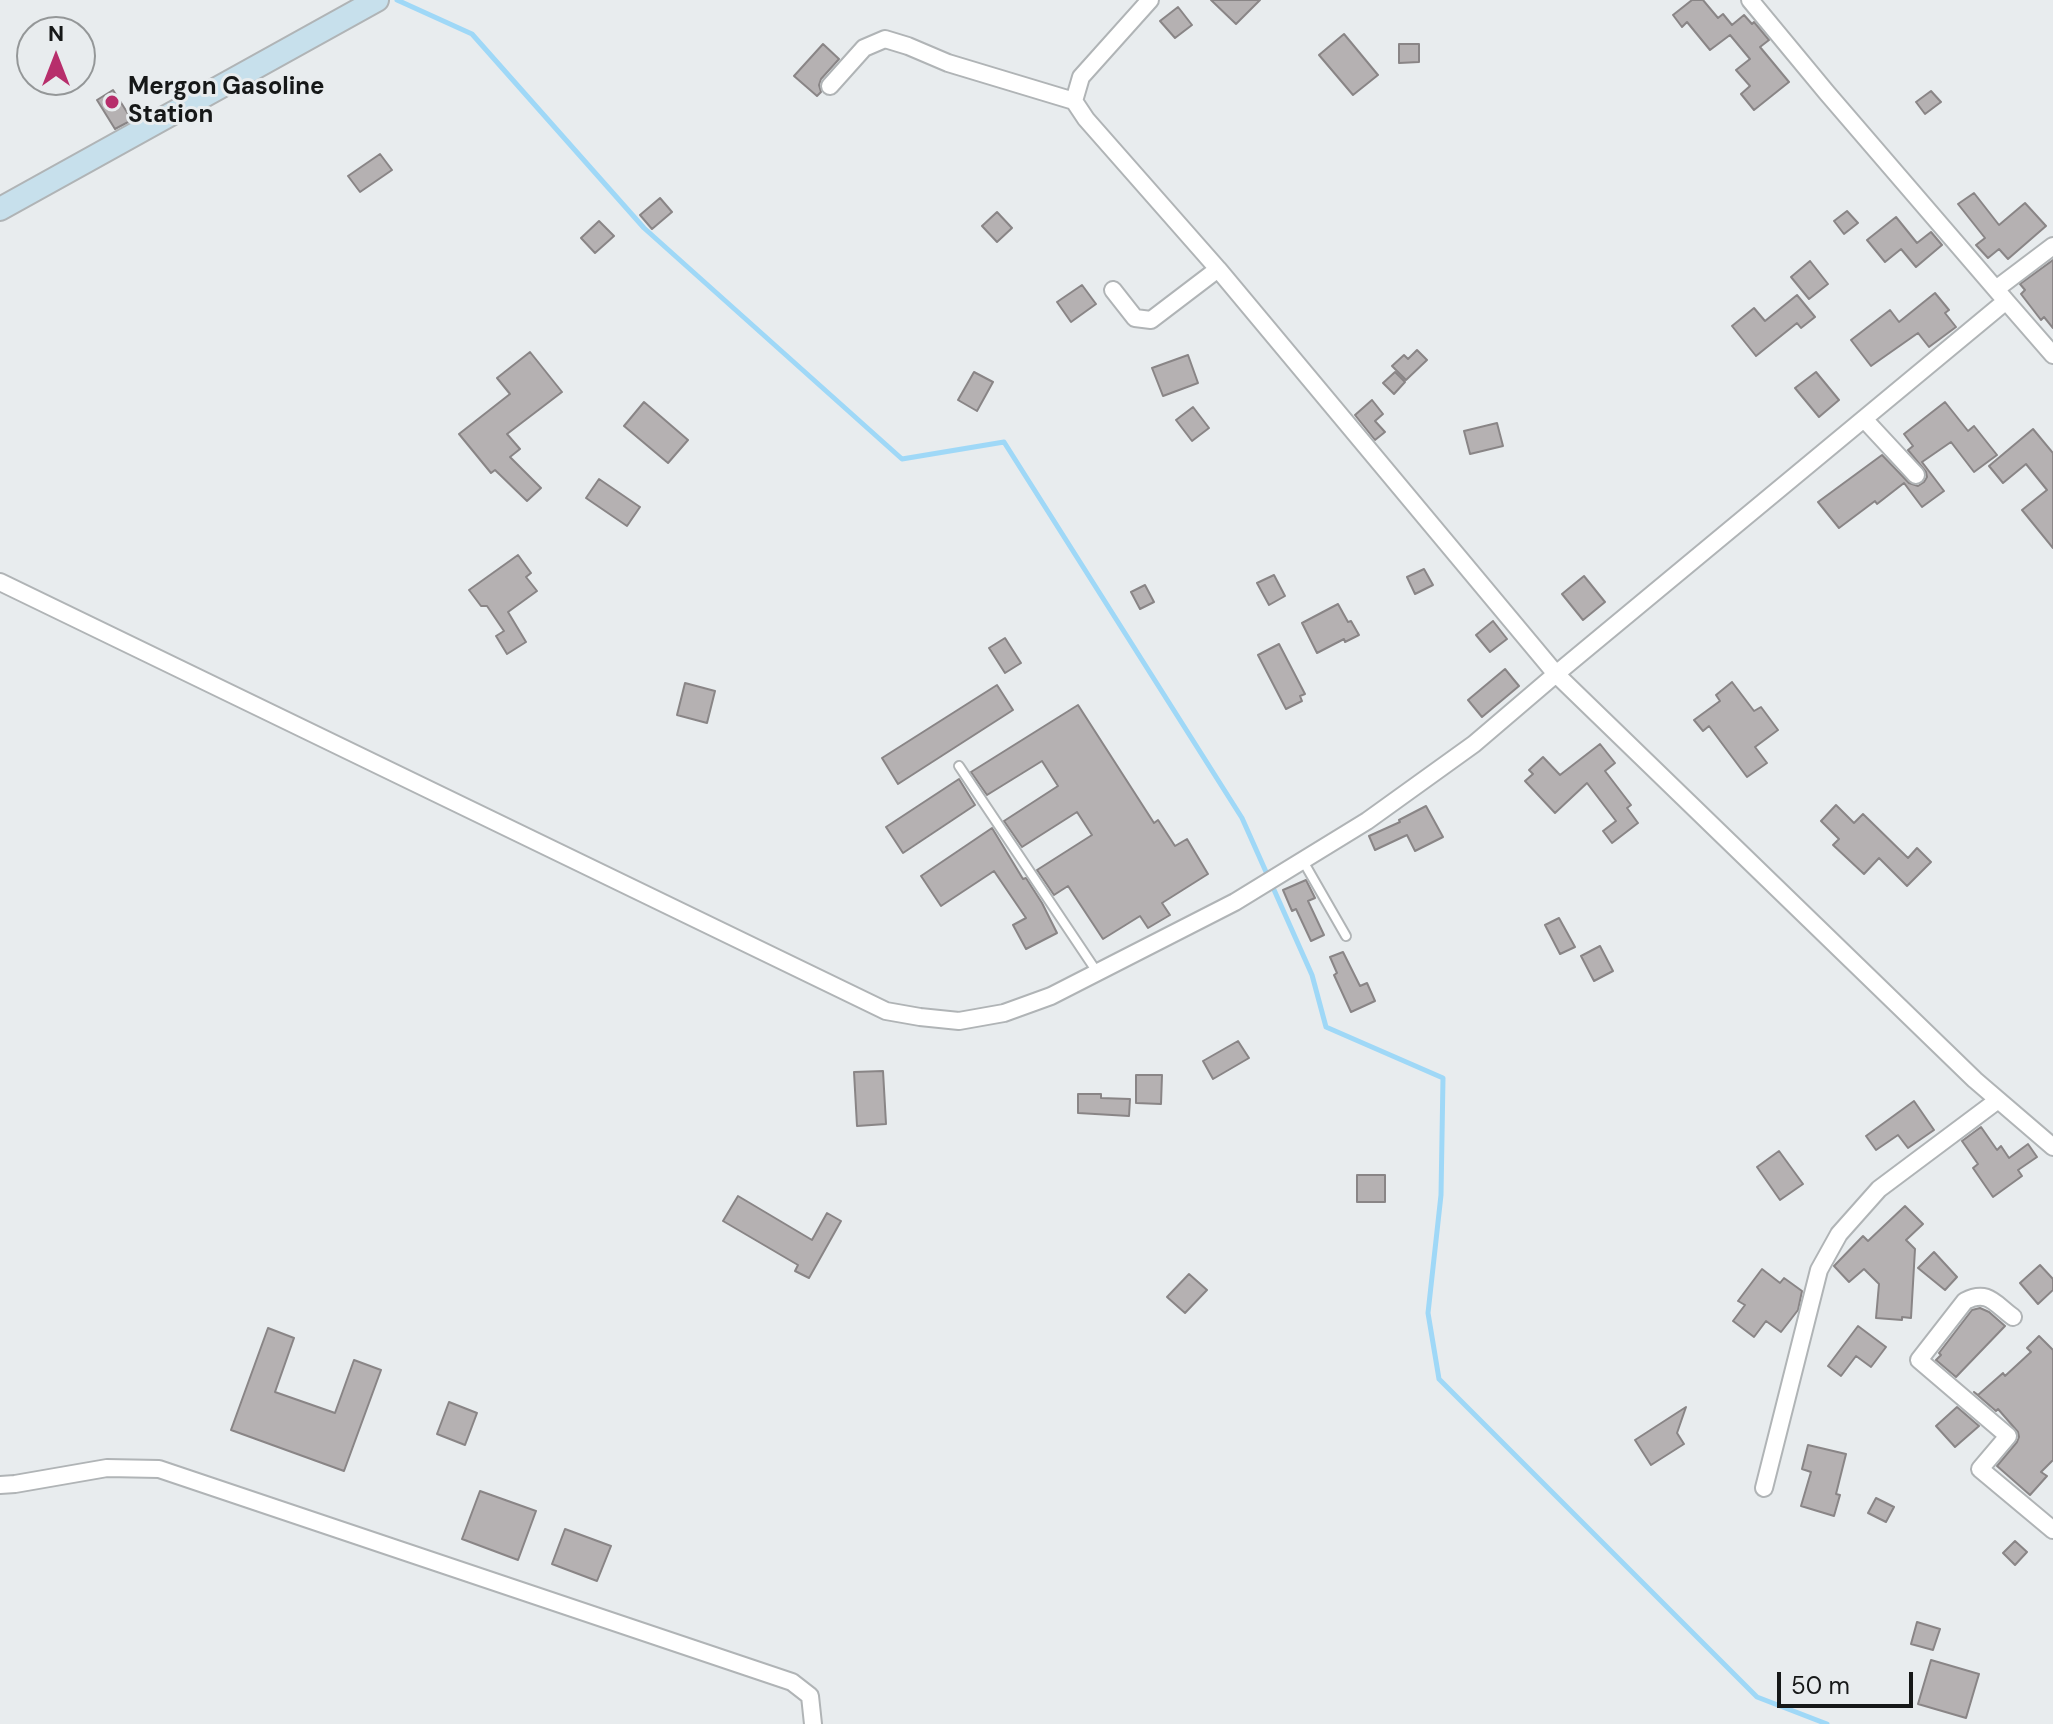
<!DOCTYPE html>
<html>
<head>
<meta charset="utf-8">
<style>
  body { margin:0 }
  #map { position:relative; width:2053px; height:1724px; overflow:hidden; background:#e8ecee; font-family:"DM Sans",sans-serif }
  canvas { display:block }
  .north { position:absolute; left:16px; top:16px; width:80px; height:80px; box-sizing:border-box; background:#e8ecee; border:2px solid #949798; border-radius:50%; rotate:0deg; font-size:22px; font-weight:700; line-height:32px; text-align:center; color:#161818 }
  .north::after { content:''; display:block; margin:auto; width:28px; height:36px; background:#b72e6b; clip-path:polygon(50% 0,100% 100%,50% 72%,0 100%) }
  .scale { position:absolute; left:1777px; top:1672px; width:136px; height:36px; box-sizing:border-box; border:4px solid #161818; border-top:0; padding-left:10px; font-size:24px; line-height:28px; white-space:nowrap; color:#161818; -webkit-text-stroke:6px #e8ecee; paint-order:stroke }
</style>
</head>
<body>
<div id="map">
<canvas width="2053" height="1724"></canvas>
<div class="north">N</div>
<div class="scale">50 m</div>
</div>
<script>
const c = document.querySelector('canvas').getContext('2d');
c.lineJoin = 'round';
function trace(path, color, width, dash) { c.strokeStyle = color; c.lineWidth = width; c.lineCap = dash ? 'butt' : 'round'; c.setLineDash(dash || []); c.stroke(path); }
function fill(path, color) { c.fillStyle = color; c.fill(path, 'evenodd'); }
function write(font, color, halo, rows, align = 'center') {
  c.font = font + ' "DM Sans",sans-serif'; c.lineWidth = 6; c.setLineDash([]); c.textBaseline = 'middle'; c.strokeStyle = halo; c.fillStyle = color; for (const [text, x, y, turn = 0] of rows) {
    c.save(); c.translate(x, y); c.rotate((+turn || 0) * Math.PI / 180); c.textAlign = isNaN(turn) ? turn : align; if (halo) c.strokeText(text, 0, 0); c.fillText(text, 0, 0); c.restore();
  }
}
trace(new Path2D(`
  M397,0l75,34 172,194 258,231 102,-17 238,376 70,157 14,52 117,51 -2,117 -13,118 11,66 318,318 70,27`), '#9fd8f7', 5);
const building = new Path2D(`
  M1211,0h49l-24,24z
  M1692,0h11l15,18 5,-4 9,11 12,-10 8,9 2,-2 15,18 -9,7 29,35 -35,28 -13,-16 9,-8 -14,-16 14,-11 -20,-24 -20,15 -23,-28 -5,5 -9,-12z
  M1178,7l14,18 -17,13 -15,-17z
  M1344,34l34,41 -25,20 -34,-40z
  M823,44l16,15 -18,20 -2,6 2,7 -4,4 -23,-20z
  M1399,44h20v18l-20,1z
  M113,90l19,30 -17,9 -18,-29z
  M1931,91l10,11 -16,12 -9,-12z
  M380,154l12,16 -32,22 -12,-16z
  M1974,193l25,32 26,-22 21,23 -38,33 -9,-10 -11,9 -12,-13 9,-7 -27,-34z
  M660,198l12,14 -20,17 -12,-14z
  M1847,211l11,12 -14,11 -10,-13z
  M997,212l15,16 -15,14 -15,-16z
  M1896,217l21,26 14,-11 11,13 -26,22 -15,-18 -16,13 -18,-22z
  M599,221l15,15 -19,17 -14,-15z
  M2053,260v68l-9,-11 -3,3 -20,-26 4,-4 -5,-6z
  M1810,261l18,23 -19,15 -18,-22z
  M1082,285l14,19 -25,18 -14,-20z
  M1935,293l14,17 -4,3 11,14 -27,20 -11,-14 -47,33 -20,-26 39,-30 9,12z
  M1797,295l18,22 -14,11 -4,-5 -41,33 -24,-30 22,-18 11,13z
  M1417,350l10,10 -21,20 -14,-14 12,-11 4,4z
  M530,352l32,40 -55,42 13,15 -10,8 31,31 -14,13 -32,-31 -4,3 -32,-39 51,-40 -13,-16z
  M1188,355l10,28 -35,13 -11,-28z
  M974,372l19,10 -16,29 -19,-11z
  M1395,372l10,10 -11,12 -11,-11z
  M1816,372l23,28 -20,17 -24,-29z
  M1372,400l11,14 -8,7 10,11 -10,8 -20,-25z
  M644,402l44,38 -20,23 -44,-37z
  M1945,402l23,29 6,-5 23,29 -23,17 -23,-30 -29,20 22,29 -22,16 -18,-24 -27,21 -2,-3 -36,27 -21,-26 64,-47 27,28 9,3 6,-4 3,-5 -1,-5 -18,-22 5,-4 -9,-12z
  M1193,407l16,21 -17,13 -16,-21z
  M1497,423l6,23 -33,8 -6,-23z
  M2033,429l20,24v95l-31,-38 25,-20 -21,-26 -23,19 -14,-17z
  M599,479l41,28 -13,19 -41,-28z
  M518,555l13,18 -5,4 11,14 -29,21 18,30 -19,12 -11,-18 8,-5 -17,-25h-6l-12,-16z
  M1424,569l9,16 -18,9 -8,-17z
  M1274,575l11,21 -16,9 -12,-22z
  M1584,576l21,26 -22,18 -21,-26z
  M1145,585l9,17 -14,7 -9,-17z
  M1338,604l10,18 3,-1 8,14 -14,7 -1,-3 -27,14 -15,-30z
  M1493,621l14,18 -17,13 -14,-17z
  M1005,638l16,25 -16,10 -16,-25z
  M1279,644l26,50 -5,2 2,5 -16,8 -28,-54z
  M1505,669l14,17 -37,31 -14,-17z
  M1732,682l22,29 7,-4 17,23 -23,17 12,16 -20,14 -38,-51 -6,5 -9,-11 26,-19 -4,-6z
  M685,683l30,8 -8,32 -30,-8z
  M997,685l16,25 -115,74 -16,-26z
  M1078,705l76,118 4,-3 17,26 12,-7 21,35 -46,29 8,12 -22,13 -8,-12 -37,23 -35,-53 -14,9 -17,-25 55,-35 -15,-23 -55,35 -18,-26 54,-35 -16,-25 -55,34 -16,-23z
  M1600,744l15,19 -10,8 26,34 -4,3 11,15 -26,20 -9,-12 13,-10 -29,-38 -32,30 -30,-32 8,-7 -4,-4 14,-13 17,18z
  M959,779l16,26 -72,48 -17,-26z
  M1836,805l18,18 9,-9 45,44 9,-10 14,14 -24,24 -28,-28 -15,16 -31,-29 6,-6 -18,-18z
  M1426,806l17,31 -28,14 -8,-16 -32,15 -6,-14 31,-14 -1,-2z
  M992,828l31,51 3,-1 16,25 15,30 -31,16 -13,-24 13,-7 -32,-47 -53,35 -20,-30z
  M1306,880l9,18 -7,3 16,34 -13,6 -15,-32 -4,2 -9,-21z
  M1559,918l16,29 -15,7 -15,-29z
  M1600,946l13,25 -19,10 -13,-25z
  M1343,952l17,34 7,-3 8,18 -24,11 -17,-37 3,-2 -7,-16z
  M1238,1041l11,17 -36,21 -10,-18z
  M883,1071l3,53 -29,2 -3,-54z
  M1136,1075h26l-1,29 -25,-1z
  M1078,1094h23v4l29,1 -1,17 -51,-3z
  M1914,1101l20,29 -26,18 -10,-13 -22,15 -10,-14z
  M1981,1127l16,23 4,-4 8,12 19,-14 9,13 -19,13 4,6 -29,21 -20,-29 5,-4 -16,-23z
  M1779,1151l24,33 -23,16 -23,-33z
  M1357,1175h28v27h-28z
  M738,1196l74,44 15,-27 14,8 -32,57 -14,-7 3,-6 -75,-44z
  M1905,1206l18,18 -17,16 9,9 -4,69 -9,-1v3l-26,-2 3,-34 -15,-15 -15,13 -15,-16 29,-30 5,5z
  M1934,1252l23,25 -12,13 -27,-22z
  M2040,1265l13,14v11l-15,14 -18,-21z
  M1762,1269l18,14 4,-5 18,13 -4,19 -17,22 -15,-11 -12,16 -21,-16 12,-16 -7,-4z
  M1189,1274l18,16 -22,23 -18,-16z
  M1980,1308l9,4 16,14 -49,51 -20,-17 5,-5 -2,-2 33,-43z
  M1858,1326l28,21 -15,20 -15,-11 -15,20 -13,-10z
  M268,1328l26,10 -19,54 60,21 19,-53 27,10 -37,101 -113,-41z
  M2039,1336l14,14v110l-12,12 6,4 -17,19 -33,-29 20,-24 2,-5 -1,-5 -20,-23 -2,2 -22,-19 4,3 25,-22 2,3 26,-24 -4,-4z
  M449,1402l28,11 -12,32 -28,-11z
  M1686,1407l-9,26 7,11 -33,21 -16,-25z
  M1957,1407l22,19 -24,21 -19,-21z
  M1808,1445l38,9 -10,40 4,1 -6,21 -33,-10 10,-34 -9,-3z
  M480,1491l56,20 -18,49 -56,-21z
  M1876,1498l18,9 -8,15 -18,-9z
  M565,1529l46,17 -14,35 -45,-17z
  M2015,1541l12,11 -12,13 -12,-12z
  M1917,1622l23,7 -7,21 -22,-6z
  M1931,1660l48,14 -13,44 -48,-14z`);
fill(building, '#b5b1b2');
trace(building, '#898586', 2);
const lane = new Path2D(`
  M959,766l138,206
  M1303,861l43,75`);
const street = new Path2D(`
  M1150,0l-69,77 -7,24 12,18 132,150 338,405 419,406 78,67
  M830,86l34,-38 21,-9 23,7 40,17 126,38
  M1996,289l57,-43
  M1113,290l22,28 16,2 67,-51
  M2006,301l47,54
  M1864,419l52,56
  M0,582l886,429 34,6 39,4 45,-8 47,-17 184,-94 132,-81 107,-77 82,-70 450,-373 -179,-208 -77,-93
  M2013,1317c-18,-13 -25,-28 -48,-16l-46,59 89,76 -28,33 73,61
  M0,1485l15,-1 92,-16 52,1 633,213 18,14 3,28
  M1764,1488l55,-218 20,-36 40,-45 119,-89`);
const secondary = new Path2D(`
  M0,209l377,-209`);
trace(lane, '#b0b4b6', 12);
trace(street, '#b0b4b6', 20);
trace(secondary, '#b0b4b6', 26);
trace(lane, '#fff', 8);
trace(street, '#fff', 16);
trace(secondary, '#c7e0ec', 22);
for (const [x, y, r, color] of [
  [112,102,8,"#b72e6b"]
]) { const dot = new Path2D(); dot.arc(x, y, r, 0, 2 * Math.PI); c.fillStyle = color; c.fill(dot); trace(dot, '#e8ecee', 3); }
write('bold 24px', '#161818', '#e8ecee', [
  ["Mergon Gasoline",128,88],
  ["Station",128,116]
], 'left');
</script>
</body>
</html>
